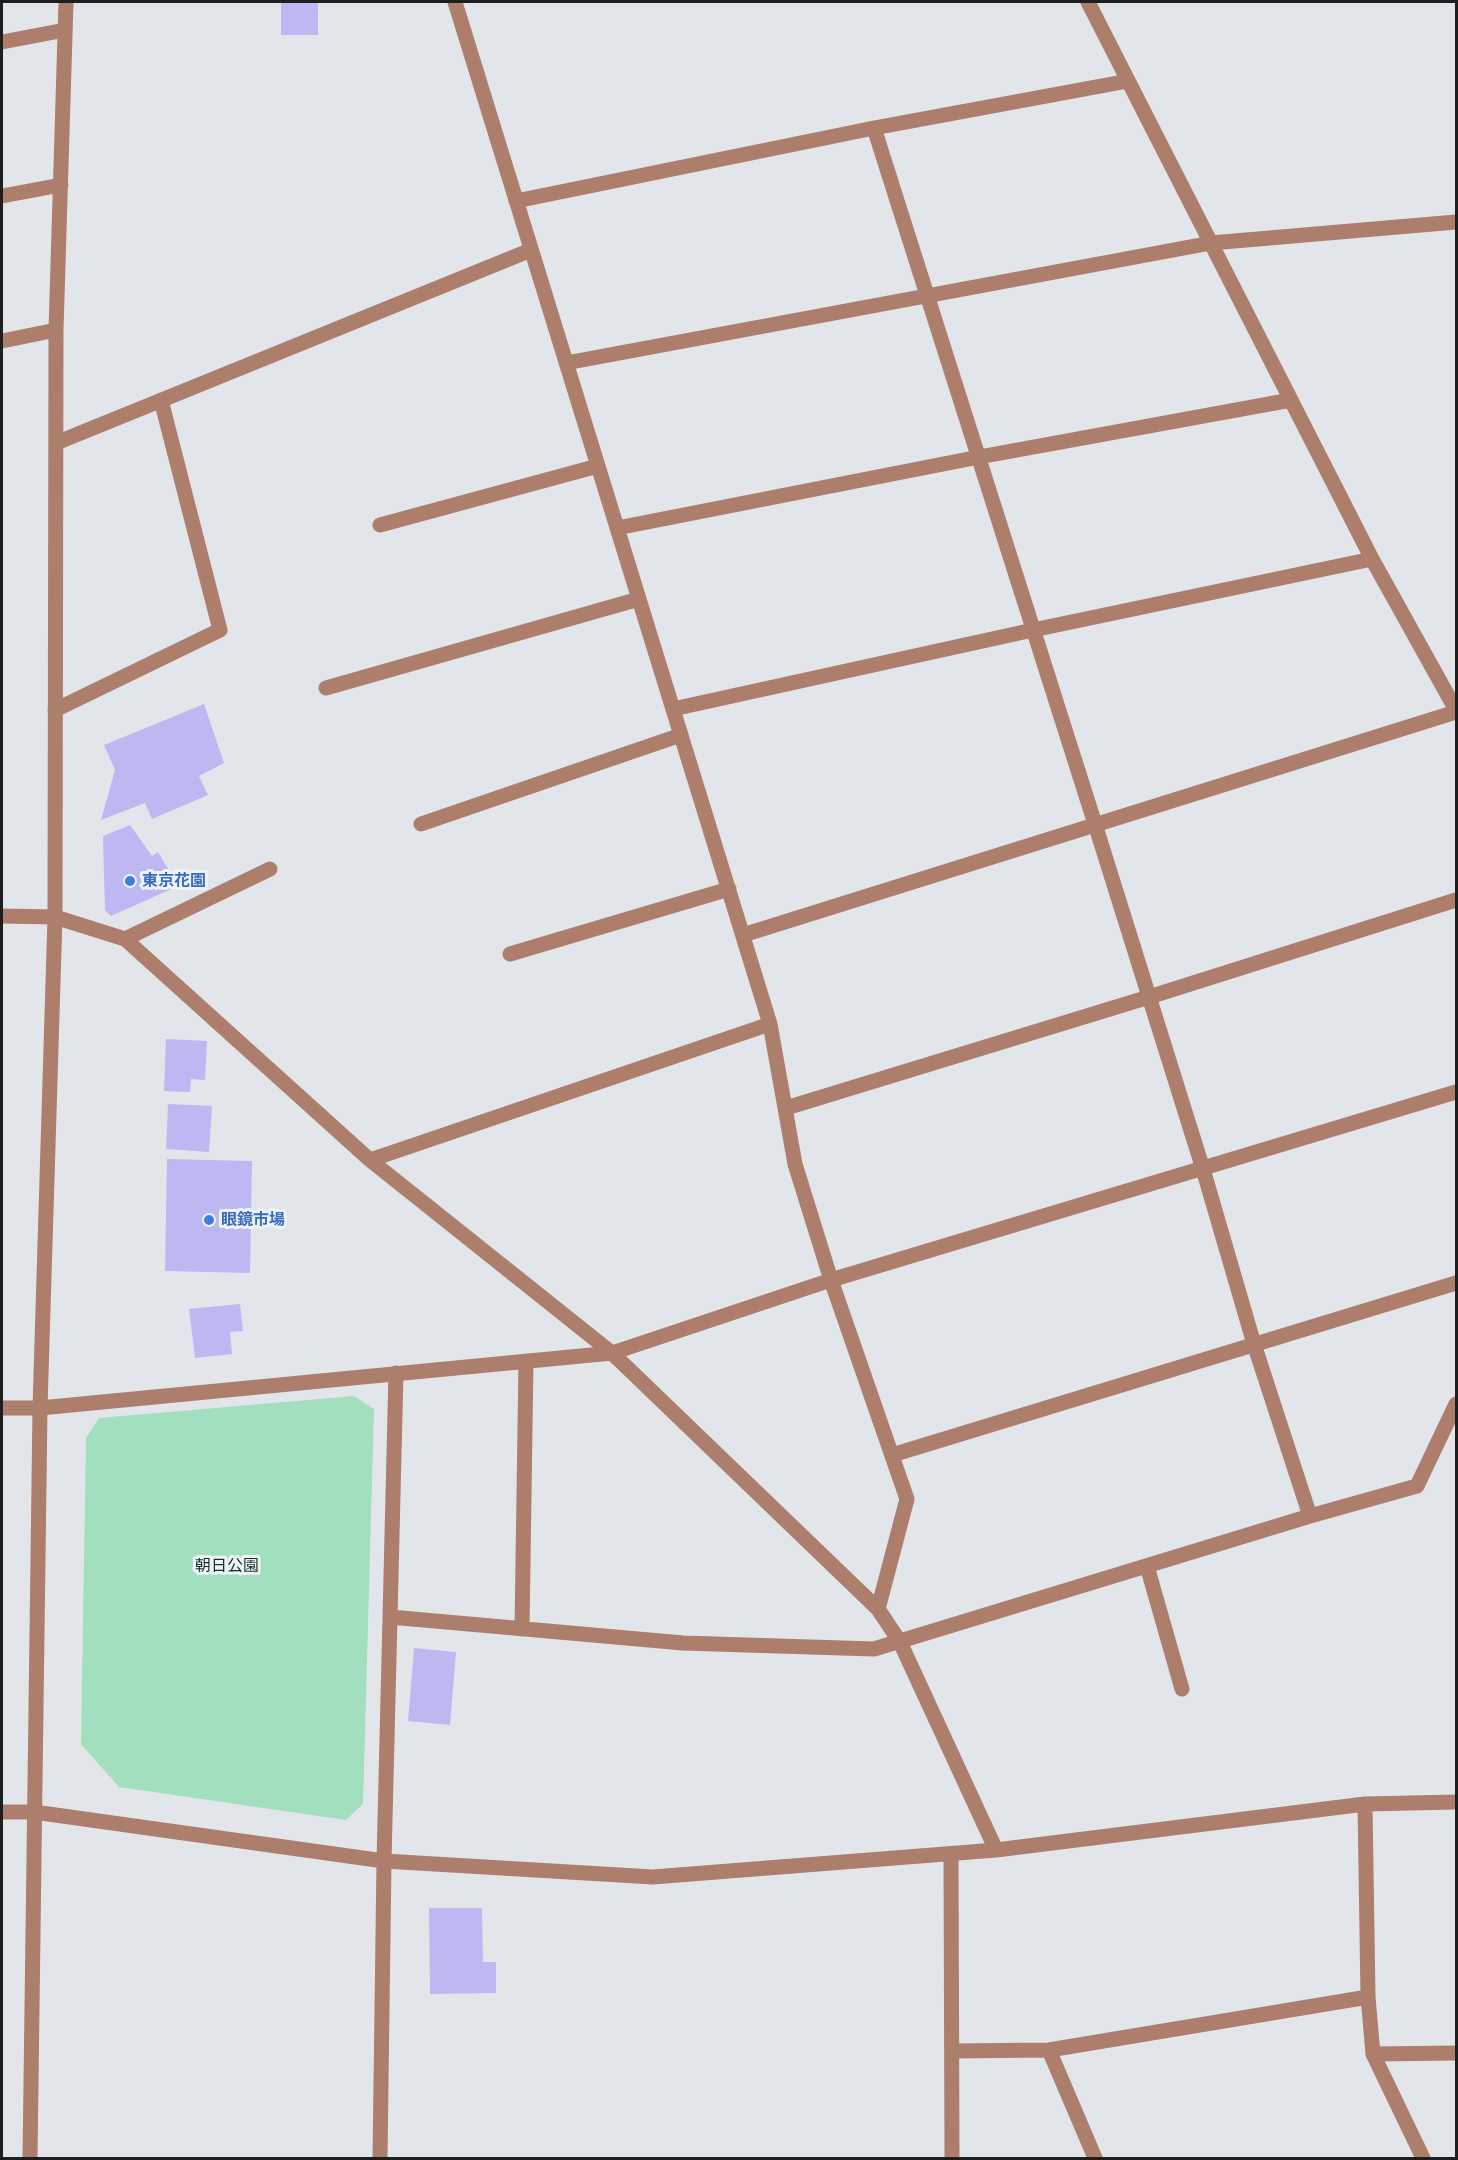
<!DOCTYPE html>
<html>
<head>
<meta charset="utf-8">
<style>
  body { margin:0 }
  #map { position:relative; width:1458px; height:2160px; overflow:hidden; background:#e2e6ea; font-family:"Golos Text",sans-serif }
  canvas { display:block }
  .frame { position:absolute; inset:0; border:3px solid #1d1e20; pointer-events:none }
</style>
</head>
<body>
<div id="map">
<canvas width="1458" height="2160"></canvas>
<div class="frame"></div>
</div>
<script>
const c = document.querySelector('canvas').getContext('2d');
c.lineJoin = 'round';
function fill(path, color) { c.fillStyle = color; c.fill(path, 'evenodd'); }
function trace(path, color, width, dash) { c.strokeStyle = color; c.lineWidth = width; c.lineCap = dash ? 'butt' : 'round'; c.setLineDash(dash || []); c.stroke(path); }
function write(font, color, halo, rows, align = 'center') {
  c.font = font + ' "Golos Text","Noto Sans JP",sans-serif'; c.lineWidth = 6; c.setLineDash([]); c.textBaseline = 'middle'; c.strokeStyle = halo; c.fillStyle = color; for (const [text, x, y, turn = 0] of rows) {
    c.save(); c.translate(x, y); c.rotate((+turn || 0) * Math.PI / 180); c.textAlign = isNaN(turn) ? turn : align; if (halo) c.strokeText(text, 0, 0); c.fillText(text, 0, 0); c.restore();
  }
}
fill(new Path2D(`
  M354,1396l20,13 -11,395 -17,16 -227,-33 -38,-43 5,-306 13,-20z`), '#a2dfbf');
fill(new Path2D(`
  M281,2h37v33h-37z
  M204,704l20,59 -25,13 9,19 -56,24 -7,-16 -44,17 14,-50 -11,-25z
  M130,825l22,31 6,-4 20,34 -67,30 -6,-6 -2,-74z
  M166,1039l41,2 -2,39 -14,-1 -1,13 -26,-1z
  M168,1104l44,2 -3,46 -43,-3z
  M167,1159l85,2 -2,112 -85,-2z
  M240,1304l3,27 -13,1 2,22 -37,4 -6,-49z
  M414,1648l42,4 -6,73 -42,-4z
  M429,1908h53l1,54h13v31l-66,1z`), '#bdb8f2');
trace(new Path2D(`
  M455,2l315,1022 25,140 36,116 76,219 -29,110
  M1088,2l284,557 84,151
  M2,42l63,-12
  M874,128l221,696 108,345 51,175 56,172
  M2,196l59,-11
  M516,201l358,-73 254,-47
  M2,341l54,-11
  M566,363l645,-120 245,-21
  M56,443l475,-193
  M380,525l218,-59
  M617,528l362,-71 312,-57
  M326,688l313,-89
  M673,709l360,-79 339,-71
  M55,710l165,-80 -59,-230
  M421,824l260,-89
  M2,916l53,1 70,22 245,221 242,193 266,256 22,33 96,208
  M743,935l713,-223
  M125,939l145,-70
  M510,954l219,-65
  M786,1108l363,-111 307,-97
  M370,1160l400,-136
  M2,1408h38l572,-55 219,-73 625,-188
  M892,1455l564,-172
  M1147,1566l35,123
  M390,1617l293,26 191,6 436,-133 107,-30 39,-82
  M522,1629l4,-268
  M1365,1804l3,193 5,57 50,104
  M2,1812h32l350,49 269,16 343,-27 369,-46 91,-2
  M951,1854l1,304
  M1049,2050l46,108
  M952,2051l97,-1 319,-53
  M1373,2054l83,-1
  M30,2158l10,-750 15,-491 1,-587 10,-328
  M380,2158l4,-297 12,-488`), '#ac7e6b', 15);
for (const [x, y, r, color] of [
  [130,881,6,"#3f7fe0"],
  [209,1220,6,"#3f7fe0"]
]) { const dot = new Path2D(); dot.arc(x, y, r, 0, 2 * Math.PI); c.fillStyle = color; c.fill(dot); trace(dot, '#eff3f8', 2); }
write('bold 16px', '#366cbe', '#eff3f8', [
  ["東京花園",142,881],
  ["眼鏡市場",221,1220]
], 'left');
write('16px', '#133123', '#eff3f8', [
  ["朝日公園",227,1566]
]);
</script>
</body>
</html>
